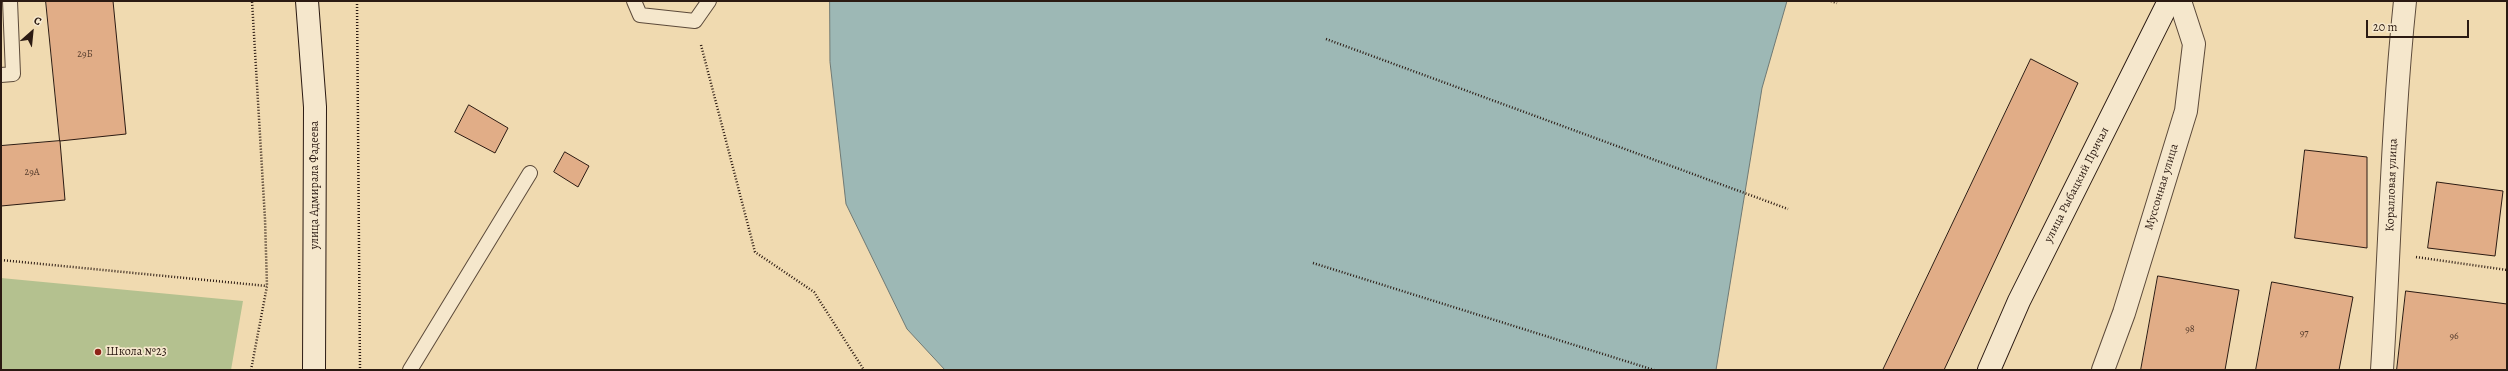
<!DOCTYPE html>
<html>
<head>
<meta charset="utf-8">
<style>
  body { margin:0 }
  #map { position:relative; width:2508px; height:371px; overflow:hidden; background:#f0dab0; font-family:Alegreya,serif }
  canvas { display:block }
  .frame { position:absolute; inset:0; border:2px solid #2b1a12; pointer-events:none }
  .north { position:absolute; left:12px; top:12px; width:40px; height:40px; -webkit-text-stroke:3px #f5e7cc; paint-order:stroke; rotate:27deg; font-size:11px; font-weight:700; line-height:16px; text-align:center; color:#2b1a12 }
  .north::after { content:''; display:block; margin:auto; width:14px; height:18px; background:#2b1a12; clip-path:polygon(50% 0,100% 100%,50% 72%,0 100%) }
  .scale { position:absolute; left:2366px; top:20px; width:103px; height:18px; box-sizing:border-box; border:2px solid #2b1a12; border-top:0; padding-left:5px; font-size:12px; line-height:14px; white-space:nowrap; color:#2b1a12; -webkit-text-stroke:3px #f5e7cc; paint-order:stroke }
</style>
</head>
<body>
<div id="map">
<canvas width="2508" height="371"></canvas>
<div class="frame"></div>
<div class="north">С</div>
<div class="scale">20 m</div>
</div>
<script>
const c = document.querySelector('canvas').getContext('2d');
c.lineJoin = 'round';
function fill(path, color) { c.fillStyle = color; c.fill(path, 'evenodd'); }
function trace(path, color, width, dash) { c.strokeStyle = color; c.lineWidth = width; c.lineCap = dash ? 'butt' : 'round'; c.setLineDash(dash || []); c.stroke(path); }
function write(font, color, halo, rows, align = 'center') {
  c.font = font + ' Alegreya,serif'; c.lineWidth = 3.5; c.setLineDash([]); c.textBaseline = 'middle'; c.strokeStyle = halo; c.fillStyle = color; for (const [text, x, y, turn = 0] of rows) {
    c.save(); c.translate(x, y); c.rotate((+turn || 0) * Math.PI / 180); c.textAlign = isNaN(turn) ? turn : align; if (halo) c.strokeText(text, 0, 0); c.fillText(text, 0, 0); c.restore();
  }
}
fill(new Path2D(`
  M1,278l242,23 -12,69h-230z`), '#b4c18f');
const water = new Path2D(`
  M830,1h957l-25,87 -46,282h-771l-38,-41 -61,-125 -16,-142z`);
fill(water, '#9db8b5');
trace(water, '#6f7974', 1);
const building = new Path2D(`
  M46,1h67l13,133 -66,7z
  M2031,59l47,24 -134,287h-61z
  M469,105l39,23 -13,25 -40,-21z
  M60,141l5,59 -64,6v-60z
  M2305,150l62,7v91l-72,-10z
  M565,152l24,14 -11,21 -24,-15z
  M2437,182l66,9 -8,65 -67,-8z
  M2158,276l81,14 -14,80h-84z
  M2272,282l81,15 -14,73h-83z
  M2406,291l101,13v66h-110z`);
fill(building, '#e1ad87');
trace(building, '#2b1a12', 1);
const service = new Path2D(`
  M634,1l6,14 55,6 14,-20
  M1,75l12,-1 -3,-73
  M410,370l120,-197`);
const minor = new Path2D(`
  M2103,370l21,-57 62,-202 8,-67 -14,-43
  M2382,370c8,-123 10,-246 23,-369`);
const secondary = new Path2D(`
  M307,1l8,106 -1,263
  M1989,370l30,-69 150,-300`);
trace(service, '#5c4a3a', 16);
trace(minor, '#5c4a3a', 24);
trace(secondary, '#2b1a12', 24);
trace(new Path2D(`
  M357,1l3,369
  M1831,1l6,2
  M1326,39l462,170
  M701,45l54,207 59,40 50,78
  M2416,257l91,13
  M1,260l266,26
  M1313,263l341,107
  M251,370l16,-84 -2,-67 -13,-218`), '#2b1a12', 2.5, [1, 2]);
trace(service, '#f5e7cc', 14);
trace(minor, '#f5e7cc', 22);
trace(secondary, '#f5e7cc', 22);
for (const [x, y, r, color] of [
  [98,352,4,"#8f2418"]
]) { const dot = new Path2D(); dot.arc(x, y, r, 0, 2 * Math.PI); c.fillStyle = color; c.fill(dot); trace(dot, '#f5e7cc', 1.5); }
write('10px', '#583f2f', null, [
  ["29Б",85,55],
  ["29А",32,173],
  ["98",2190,330],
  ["97",2304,334],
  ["96",2454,337]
]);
write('12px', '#2b1a12', '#f5e7cc', [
  ["улица Адмирала Фадеева",315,185,-90],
  ["улица Рыбацкий Причал",2077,185,-63],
  ["Коралловая улица",2392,185,-88],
  ["Муссонная улица",2162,187,-73]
]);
write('12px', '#2b1a12', '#f5e7cc', [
  ["Школа №23",106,352]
], 'left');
</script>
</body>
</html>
